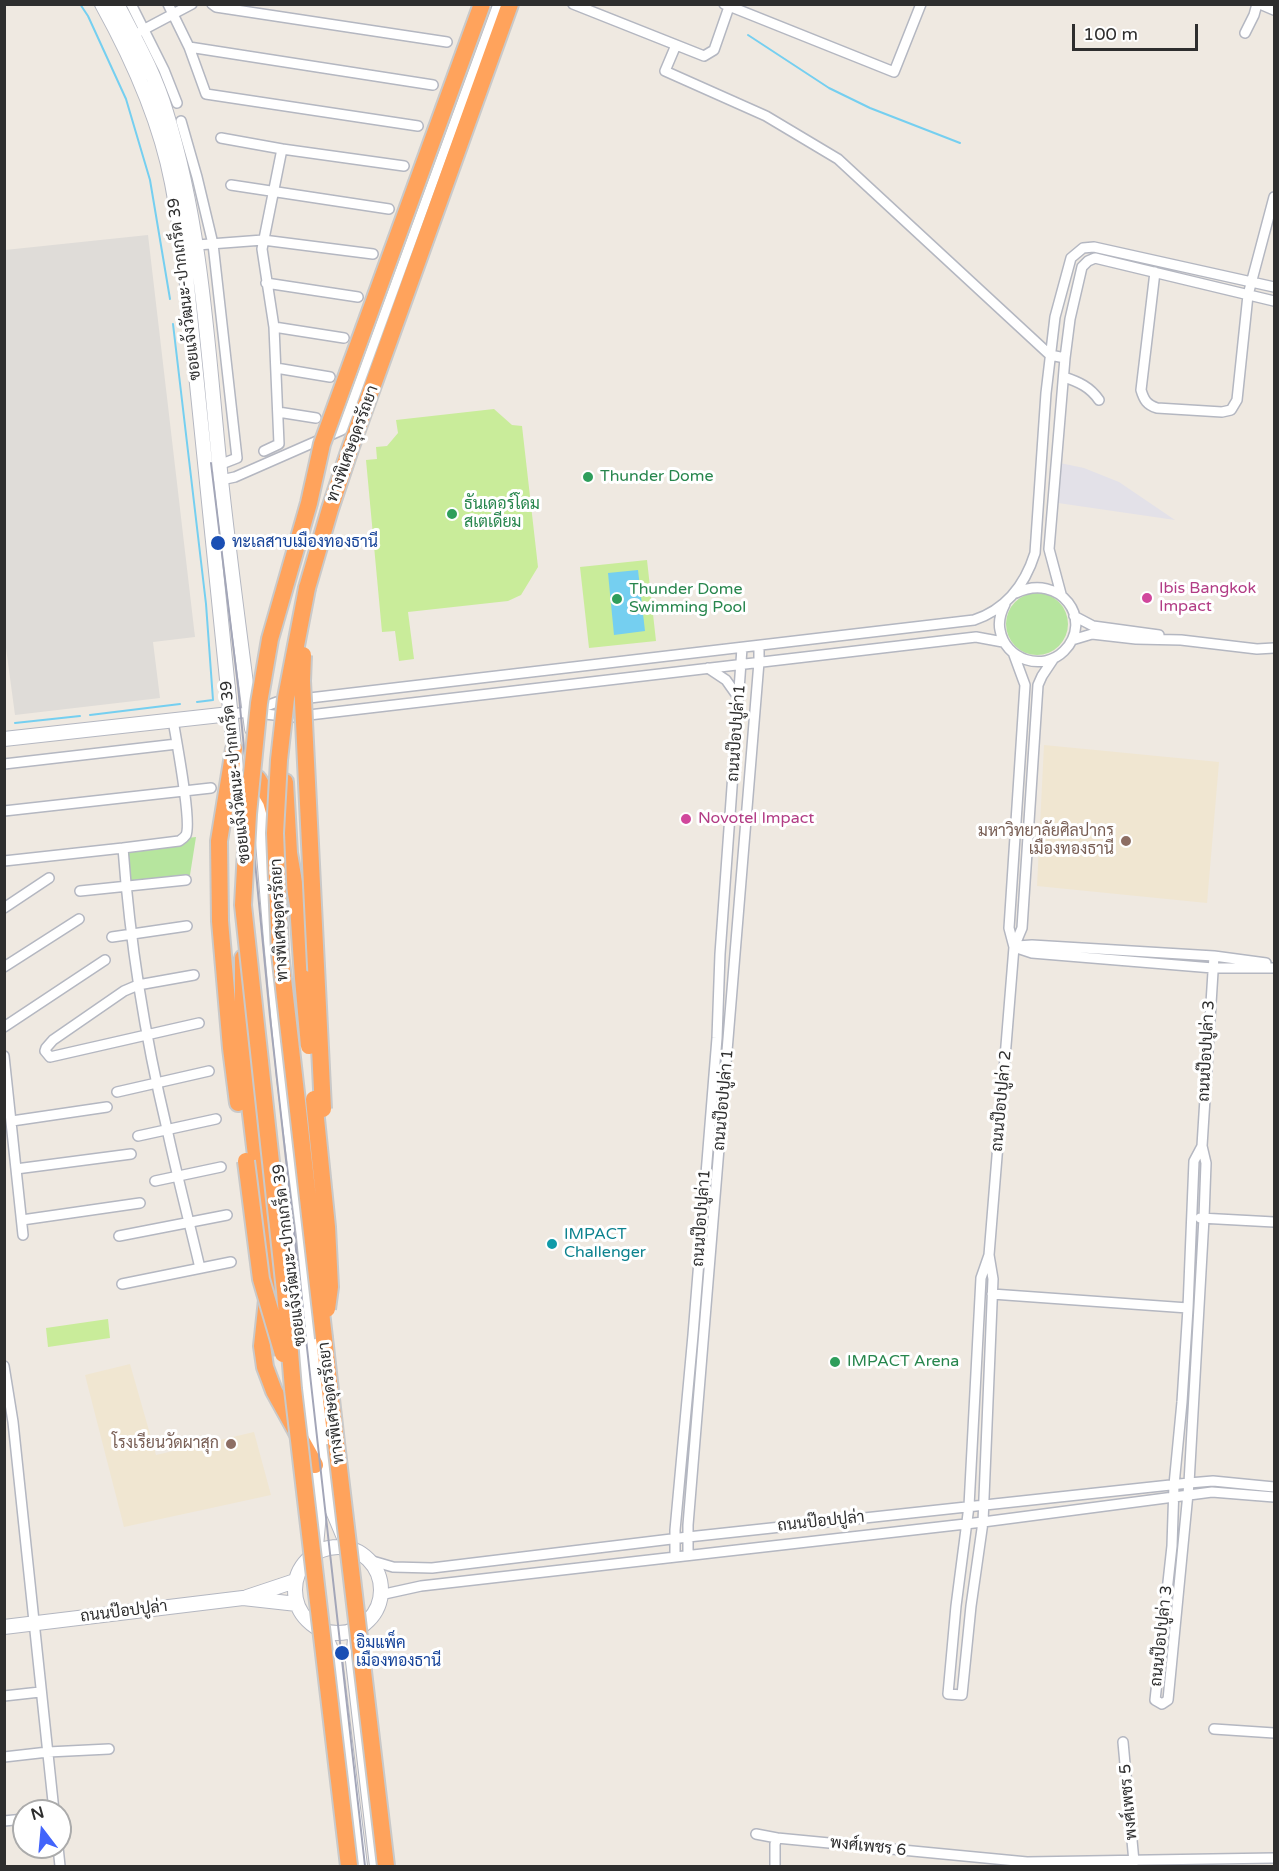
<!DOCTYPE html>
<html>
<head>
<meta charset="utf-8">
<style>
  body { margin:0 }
  #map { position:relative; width:1279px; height:1871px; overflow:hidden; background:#efe9e1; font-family:"Varela Round",sans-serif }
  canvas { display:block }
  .frame { position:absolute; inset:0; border:6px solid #2e2e2e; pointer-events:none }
  .north { position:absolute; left:12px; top:1799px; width:60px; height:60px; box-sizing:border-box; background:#fff; border:2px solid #ababab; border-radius:50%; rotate:344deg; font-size:16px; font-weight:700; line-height:24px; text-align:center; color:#2e2e2e }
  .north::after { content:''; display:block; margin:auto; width:21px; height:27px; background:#4264fb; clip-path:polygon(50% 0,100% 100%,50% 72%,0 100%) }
  .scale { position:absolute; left:1072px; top:24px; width:126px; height:27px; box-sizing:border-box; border:3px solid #2e2e2e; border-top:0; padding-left:8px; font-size:18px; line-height:21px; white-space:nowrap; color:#2e2e2e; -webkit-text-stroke:4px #fff; paint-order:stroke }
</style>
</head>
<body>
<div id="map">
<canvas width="1279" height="1871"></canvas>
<div class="frame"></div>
<div class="north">N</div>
<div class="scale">100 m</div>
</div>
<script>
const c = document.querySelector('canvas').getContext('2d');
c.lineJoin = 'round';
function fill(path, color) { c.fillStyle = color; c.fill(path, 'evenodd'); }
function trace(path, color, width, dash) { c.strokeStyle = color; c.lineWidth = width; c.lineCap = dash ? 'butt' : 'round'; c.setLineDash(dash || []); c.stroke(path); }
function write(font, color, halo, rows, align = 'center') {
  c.font = font + ' "Varela Round",Sarabun,sans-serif'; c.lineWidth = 6; c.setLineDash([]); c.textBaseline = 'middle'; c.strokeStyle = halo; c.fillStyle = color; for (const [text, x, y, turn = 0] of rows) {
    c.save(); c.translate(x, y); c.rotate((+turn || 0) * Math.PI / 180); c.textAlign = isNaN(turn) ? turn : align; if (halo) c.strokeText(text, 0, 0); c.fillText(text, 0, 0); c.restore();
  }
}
fill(new Path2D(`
  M1060,463l24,5 35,14 56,38 -117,-17z`), '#e3e1e8');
fill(new Path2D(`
  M1044,745l175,17 -12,141 -170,-17z
  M130,1364l26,91 98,-23 17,63 -147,32 -39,-152z`), '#f0e6d1');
fill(new Path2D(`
  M1006 624a31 31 0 1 1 62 0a31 31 0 1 1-62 0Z
  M196,837l-6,38 -60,7 -3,-37z`), '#b6e59e');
fill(new Path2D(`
  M494,409l18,16 10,1 16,141 -17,28 -13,6 -100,11 6,47 -15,2 -4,-30 -13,1 -16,-172 11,-1 -1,-12 11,-1 11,-13 -2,-13z
  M647,560l9,81 -67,7 -9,-81z
  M108,1319l2,19 -62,9 -2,-19z`), '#c9ec9a');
fill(new Path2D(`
  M148,235l47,402 -42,5 7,56 -145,17 -11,-82 1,-383z`), '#dfdcd8');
fill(new Path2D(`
  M638,570l7,61 -31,4 -6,-62z`), '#75cff0');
trace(new Path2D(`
  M80,4l8,12 38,83 24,81 20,119
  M748,35l81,53 41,20 90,35
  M173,324l33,280 7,96 -16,2
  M90,715l90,-11
  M15,723l65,-7`), '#75cff0', 2);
const street = new Path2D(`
  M131,4l33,66 13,33
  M168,4l21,43 17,47 212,32
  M212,4l4,3 231,35
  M573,4l131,52 10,-6 16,-46
  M724,4l170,68 27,-68
  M1260,4l14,6
  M141,31l51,-27
  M1245,33l9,-18 3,-11
  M676,45l-11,26 101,45 72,43 212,196 15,3
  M189,47l244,38
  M181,121l16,56 16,67 24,214 -18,7
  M221,138l61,11 122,17
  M231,185l158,24
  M197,245l66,-5 110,14
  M1155,272l-14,118c3,10 6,15 16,18l65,4 9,-2 6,-10 11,-105 26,-98
  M266,283l92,14
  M274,327l70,11
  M276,368l54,9
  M1064,377c15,5 26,10 35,23
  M278,412l38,6
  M264,451l15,-7 -5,-117 -12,-78 20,-100
  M221,480l14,-3 107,-47 156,-426
  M1061,594l-12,-45 16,-191 5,-39 12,-52 6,-6 7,-3 179,43
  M1005,604c-4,8 -7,17 -5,26 5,30 43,42 64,21 31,-31 -4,-79 -48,-58
  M1074,616l19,10 66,9
  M1072,640l20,-6 44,5 45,1 76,9 17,-1
  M708,668l18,12 12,17
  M301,699l673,-79c33,-11 51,-35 61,-67l11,-160 9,-76 16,-59 12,-10 11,-1 180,40
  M256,713l36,4 684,-80 27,5
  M230,714l20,-2 27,-10 11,-1
  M173,720c3,19 19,102 13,115 -2,3 -4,4 -7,6l-56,7c7,95 22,189 44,281 10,47 22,92 33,139
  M4,764l173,-20
  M4,811l207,-23
  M4,861l119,-13
  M80,891l106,-11
  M4,908l45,-30
  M112,937l75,-11
  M1017,946l15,-1 182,11 52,7
  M1014,947l-5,-19 16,-243 -11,-30
  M1014,947l18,6 181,15h61
  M4,967l75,-48
  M194,975l-56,10 -14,6 -71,49 -7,8 -1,3 5,6 149,-34
  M4,1027l101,-67
  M4,1056l19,179
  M117,1092l92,-21
  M12,1121l95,-14
  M138,1136l78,-17
  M1202,1146l-8,15 -6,147 -6,94 -8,83 -2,61 -17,154 7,4 6,-4 21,-217 15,-265 2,-55 -4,-17 12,-190
  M16,1169l115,-15
  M155,1181l66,-14
  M1200,1218l74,4
  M22,1220l118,-17
  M119,1236l108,-21
  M989,1255l-8,23 -12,228 -13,100 -8,88 14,1 9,-89 12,-84 10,-243 -4,-24 25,-308 8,-19 16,-243 4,-9 12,-18
  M122,1284l109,-22
  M992,1294l196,14
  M4,1366l9,56 41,389
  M688,1554v-29l71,-863v-16
  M675,1556v-26l18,-195 24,-297 3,-84 22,-306
  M369,1560l24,7 39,1 256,-31 501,-54 24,-2 61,6
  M380,1595l41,-9 562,-64 229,-30 62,5
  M4,1696l36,-4
  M1214,1729l60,4
  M1123,1742l11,120
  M4,1757l44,-5 61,-3
  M4,1821l20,-2
  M756,1834l21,4
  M58,1847l2,19
  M775,1866v-22l2,-6 250,24 247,-4`);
const secondary = new Path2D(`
  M102,4c31,56 58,116 70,179 4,21 7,42 11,63l59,581
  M117,4c18,35 38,70 49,108 37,119 42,245 55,368 9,83 20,166 31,249
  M4,739l226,-25
  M258,781l13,159 13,138 20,159 26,267 15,36
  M281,1180l34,285 4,48 -3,33
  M295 1590a43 43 0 1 1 86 0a43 43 0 1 1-86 0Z
  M247,1597l48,-16
  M4,1627l239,-29 54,6
  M325,1635l10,24 25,207
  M355,1639l-2,22 24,205`);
const highway = new Path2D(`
  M307,588l23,-79 20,-60 160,-445
  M234,749l-15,92 1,80 11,127 7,55
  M258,779l13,22 5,18
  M285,782l4,71 9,52 5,73
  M243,958v89l27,225 -8,74 3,21 9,24 41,74
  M324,1338l12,105`);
trace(street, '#b4b7c1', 12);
trace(secondary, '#b4b7c1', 16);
trace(highway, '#c9c9c9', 20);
trace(street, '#fff', 9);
trace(secondary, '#fff', 14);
trace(highway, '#ffa35c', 16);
trace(new Path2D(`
  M211,463l27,223 32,331 95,849`), '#a3a6b8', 2);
const highwayBridge = new Path2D(`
  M307,588l-21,110 -7,62 -4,73 5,120 44,385
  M303,655l-1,26 21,428
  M303,978l6,68
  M314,1099l13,128 3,60 -3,22
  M246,1161l15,118 22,75
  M336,1443l50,423
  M349,1866l-56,-477 -8,-98 -42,-386 5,-91 11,-111 11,-64 39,-136 13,-59 160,-440`);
trace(highwayBridge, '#c9c9c9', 20, []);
trace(highwayBridge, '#ffa35c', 16);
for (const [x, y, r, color] of [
  [588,477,6,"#2e9e5b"],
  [452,514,6,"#2e9e5b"],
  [218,543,8,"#1a4fb4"],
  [1147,598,6,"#d1479c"],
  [617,599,6,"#2e9e5b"],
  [686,819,6,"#d1479c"],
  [1126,841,6,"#8d6e63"],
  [552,1244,6,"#0f9aa8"],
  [835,1362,6,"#2e9e5b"],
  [231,1444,6,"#8d6e63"],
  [342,1653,8,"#1a4fb4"]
]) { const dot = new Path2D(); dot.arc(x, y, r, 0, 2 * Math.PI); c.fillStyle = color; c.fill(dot); trace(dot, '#fff', 2); }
write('16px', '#2e2e2e', '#fff', [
  ["ซอยแจ้งวัฒนะ-ปากเกร็ด 39",185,289,-97],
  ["ทางพิเศษอุดรรัถยา",353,444,-70],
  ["ถนนป๊อปปูล่า1",737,733,-86],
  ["ซอยแจ้งวัฒนะ-ปากเกร็ด 39",236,772,-96],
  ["ทางพิเศษอุดรรัถยา",280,920,-93],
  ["ถนนป๊อปปูล่า 3",1207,1051,-87],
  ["ถนนป๊อปปูล่า 1",724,1100,-85],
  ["ถนนป๊อปปูล่า 2",1002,1101,-85],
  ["ถนนป๊อปปูล่า1",702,1218,-86],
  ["ซอยแจ้งวัฒนะ-ปากเกร็ด 39",290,1255,-97],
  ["ทางพิเศษอุดรรัถยา",332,1403,-97],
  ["ถนนป๊อปปูล่า",821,1522,-6],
  ["ถนนป๊อปปูล่า",124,1612,-7],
  ["ถนนป๊อปปูล่า 3",1162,1636,-84],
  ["พงศ์เพชร 5",1129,1802,-95],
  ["พงศ์เพชร 6",868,1847,6]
]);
write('16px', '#27864d', '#fff', [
  ["Thunder Dome",600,477],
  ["ธันเดอร์โดม",464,505],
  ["สเตเดียม",464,523],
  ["Thunder Dome",629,590],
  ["Swimming Pool",629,608],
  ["IMPACT Arena",847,1362]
], 'left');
write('16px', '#164399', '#fff', [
  ["ทะเลสาบเมืองทองธานี",232,543],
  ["อิมแพ็ค",356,1644],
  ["เมืองทองธานี",356,1662]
], 'left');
write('16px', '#b23c85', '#fff', [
  ["Ibis Bangkok",1159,589],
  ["Impact",1159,607],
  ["Novotel Impact",698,819]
], 'left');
write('16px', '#785e54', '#fff', [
  ["มหาวิทยาลัยศิลปากร",1114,832],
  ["เมืองทองธานี",1114,850],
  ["โรงเรียนวัดผาสุก",219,1444]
], 'right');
write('16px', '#0d838f', '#fff', [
  ["IMPACT",564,1235],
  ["Challenger",564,1253]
], 'left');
</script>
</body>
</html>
